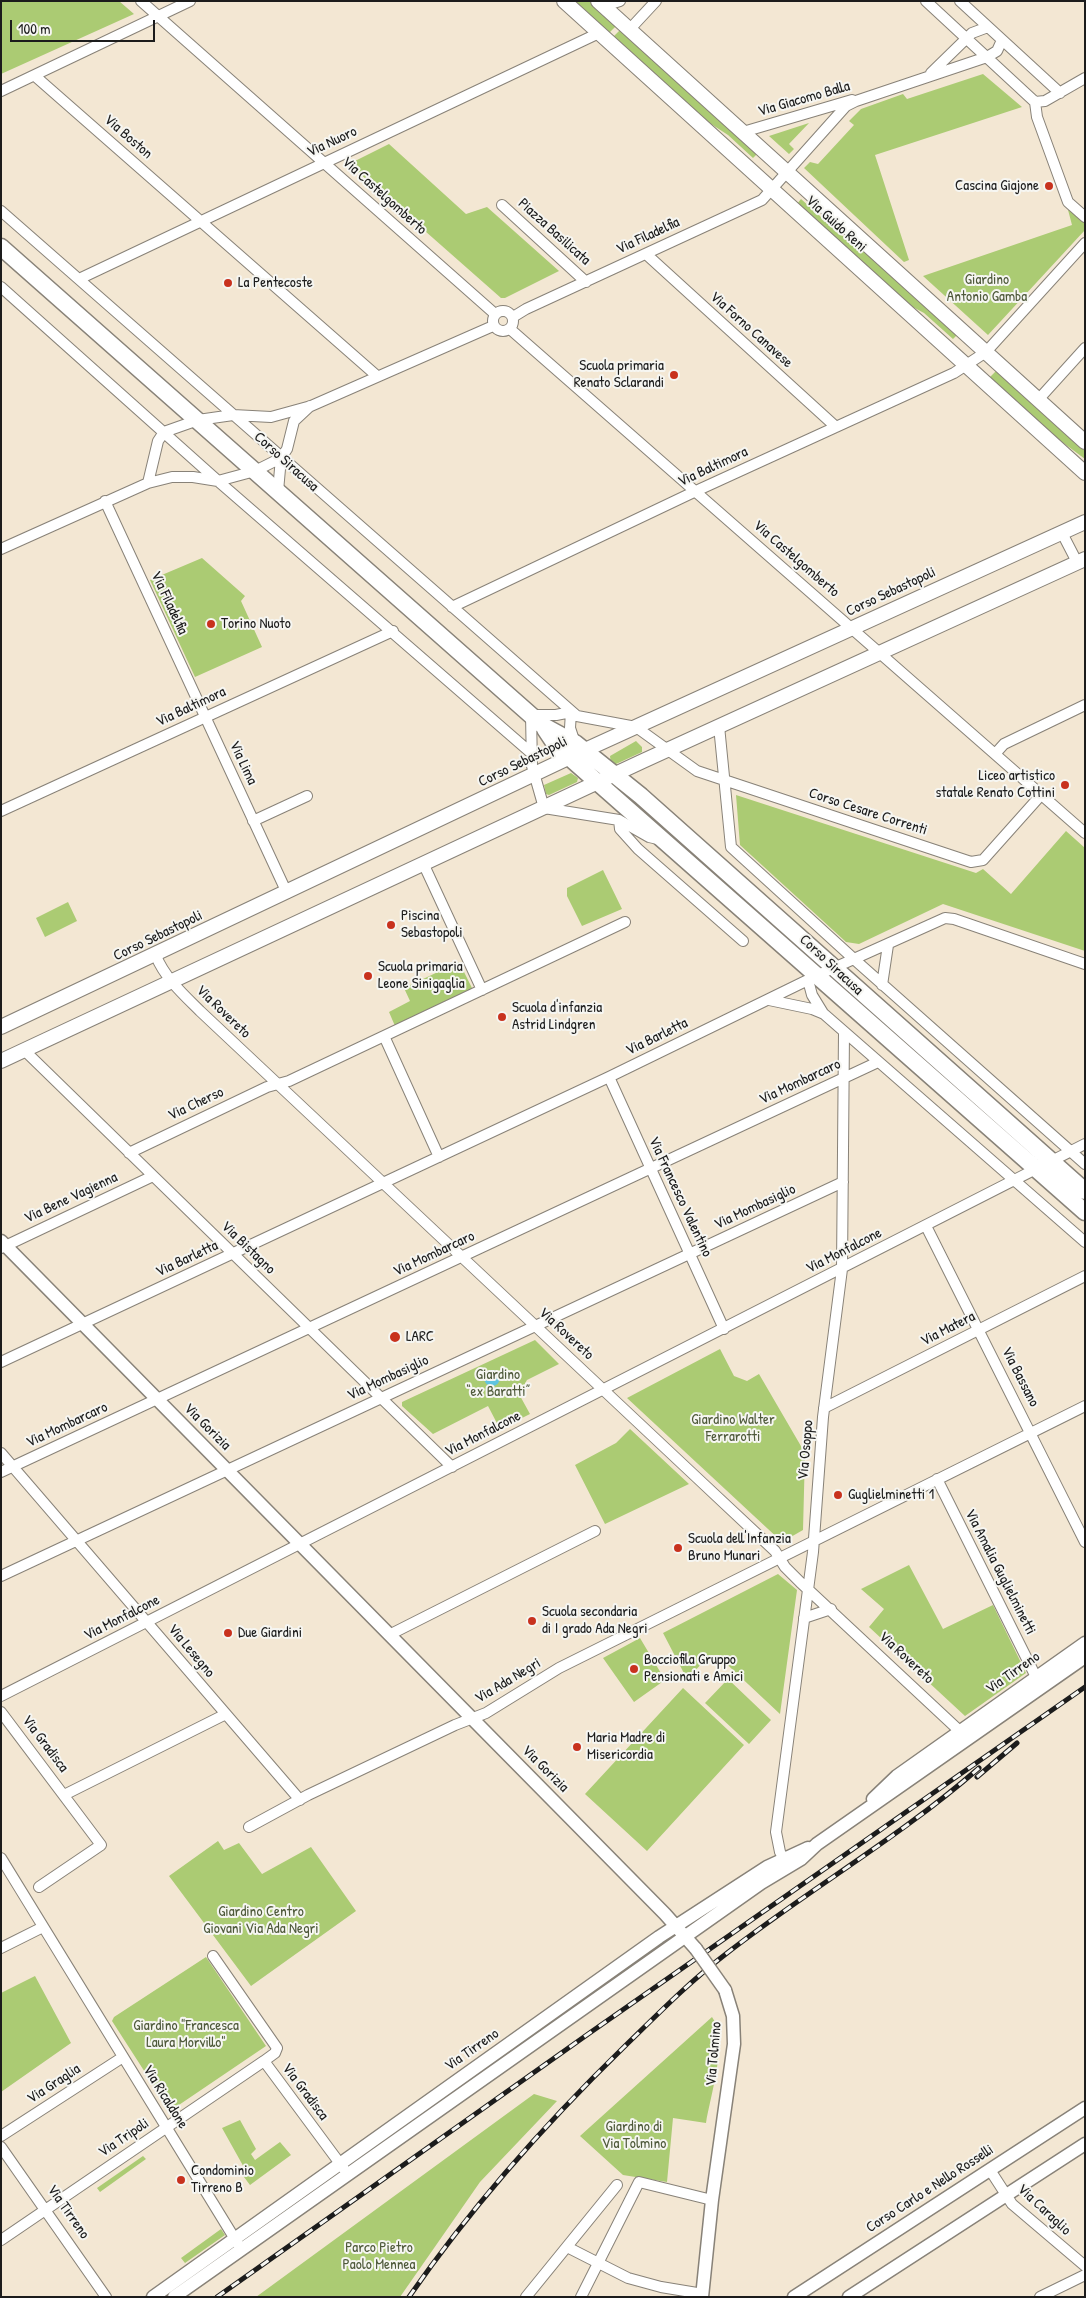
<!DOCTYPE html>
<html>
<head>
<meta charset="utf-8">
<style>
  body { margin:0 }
  #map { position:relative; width:1086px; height:2298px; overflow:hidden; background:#f3e7d3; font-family:"Patrick Hand",sans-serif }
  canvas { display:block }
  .frame { position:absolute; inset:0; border:2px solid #1c1c1c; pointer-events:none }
  .scale { position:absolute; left:10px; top:20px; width:145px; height:22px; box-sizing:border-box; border:2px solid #1c1c1c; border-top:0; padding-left:6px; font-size:15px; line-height:18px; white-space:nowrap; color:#1c1c1c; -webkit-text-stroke:4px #f6f6f2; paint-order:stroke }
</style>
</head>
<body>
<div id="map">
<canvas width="1086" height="2298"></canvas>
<div class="frame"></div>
<div class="scale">100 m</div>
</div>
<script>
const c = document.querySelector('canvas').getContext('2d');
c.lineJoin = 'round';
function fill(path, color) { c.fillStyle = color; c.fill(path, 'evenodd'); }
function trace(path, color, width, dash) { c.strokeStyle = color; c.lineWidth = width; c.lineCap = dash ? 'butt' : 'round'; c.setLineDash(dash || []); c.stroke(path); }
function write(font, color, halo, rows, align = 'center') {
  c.font = font + ' "Patrick Hand",sans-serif'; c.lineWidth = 4; c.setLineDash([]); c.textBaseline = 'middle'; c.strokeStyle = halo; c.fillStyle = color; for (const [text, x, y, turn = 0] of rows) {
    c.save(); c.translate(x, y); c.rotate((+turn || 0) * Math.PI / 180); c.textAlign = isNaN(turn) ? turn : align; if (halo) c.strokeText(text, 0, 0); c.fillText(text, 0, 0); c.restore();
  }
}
fill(new Path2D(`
  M1,1h118l15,13 -133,60z
  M574,1h15l27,25 -7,7z
  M620,30l137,124 -4,4 -25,-23 -23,-15 -92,-83z
  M983,74l39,33 -147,48 34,105 -5,2 -100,-94 6,-6 8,2 36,-39 -5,-4 12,-12 42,-15 4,5z
  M809,123l-20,21 5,5 -5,5 -20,-18z
  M389,144l77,70 21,-7 72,64 -54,27h-4l-152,-134z
  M801,199l40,36 22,14 94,86 -4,4 -29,-26 -15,-8 -112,-101z
  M1067,206l18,15v9l-97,105 -65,-59 149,-51z
  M996,371l89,80v8l-35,-26 -61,-55z
  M202,558l43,38 -4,5 21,46 -67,30 -45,-97z
  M636,741l6,6v5l-26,12h-5l-1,-8z
  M571,773l7,5 -1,4 -28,13 -3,-1 -2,-9z
  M736,795l240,78 7,-4 28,25 55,-63 19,17v103l-142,-47 -84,40 -13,-2 -106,-97z
  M603,870l19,39 -40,17 -15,-30v-8z
  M68,902l9,19 -32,16 -9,-19z
  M459,962l14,28 -78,36 -6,-14 21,-11 -6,-13z
  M535,1340l24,24 -32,16 -8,14 11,20 -30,15 -12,-23 -55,28 -31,-28v-4z
  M720,1349l14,27 13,5 12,-7 46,79 -2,77 -21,12 -155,-144z
  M630,1429l59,55 -84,40 -30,-59 41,-22z
  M909,1565l34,64 50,-24 33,68 -61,43 -96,-89 15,-18 -23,-20z
  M778,1574l19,16 -17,124 -63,-59 -8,1 -22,23 -24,-46z
  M640,1638l25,42 -31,22 -31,-44z
  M728,1679l43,41 -22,24 -44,-41z
  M683,1688l61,57 -97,106 -62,-57z
  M218,1841l6,9 15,-7 23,31 49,-27 45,64 -105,75 -82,-110z
  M206,1957l60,89 -96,65 -58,-90 2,-4z
  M35,1976l36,67 -70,49v-99z
  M712,2017c17,22 -2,80 -6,106l-33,-5 -6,64 -44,-7 -43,-39z
  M534,2094l23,7 -77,81 -80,115h-144z
  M240,2120l16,29 -5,5 4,6 25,-18 11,13 -41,30 -9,-12 5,-2 -24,-43z
  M143,2156l3,3 -46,33 -3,-4z
  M221,2229l4,6 -40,28 -4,-5z`), '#abcb73');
fill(new Path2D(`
  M484 1378a8 8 0 1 1 16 0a8 8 0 1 1-16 0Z`), '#61c4df');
const minor = new Path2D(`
  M141,1l354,313
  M926,1l109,101 2,15 31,85 17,15
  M960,1l100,92
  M604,6l16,-5
  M630,29l26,-28
  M931,73l41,-40 16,-6
  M35,76l342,300
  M1,91l189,-90
  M1035,102l10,-1 40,-23
  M743,132l109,-32
  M502,205l84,77
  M1,211l576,505 59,11 61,44 274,91 12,-2 58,-65
  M646,254l190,173
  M79,279l520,-246
  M1,287l217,194 312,271
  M493 321a10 10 0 1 1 20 0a10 10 0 1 1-20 0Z
  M513,317l13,-8 236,-109 84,-94 10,-5 131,-44 10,-6 5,-11
  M510,329l575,504
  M1038,400l47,-52
  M148,483l10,-42 6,-9 34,-12 35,-5 38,2 40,-11 182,-80
  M278,491l3,-33
  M105,501l182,392
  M1062,533l15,29
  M1,549l147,-66 24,-6h21l25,4 37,-10 26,-13 6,-9 7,-28 16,-15
  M452,607l244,-116 258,-118 32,-21 99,-109
  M571,712l-15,3h-25l1,51 12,42 75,12 30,17 9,2
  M571,712l-1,16 5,15
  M719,726l12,121 124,113 230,204
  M995,754l9,-10 81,-39
  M1,811l392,-180
  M619,820l1,9 18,20 105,92
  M253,821l54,-25
  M423,863l59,127
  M156,956c9,22 27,38 44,55l494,464 81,76 10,16 15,15 165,154
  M808,980l4,15 11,18
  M882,985l6,-40
  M769,1000l43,9 12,5 261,228
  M384,1036l55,121
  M24,1050l428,417
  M609,1077l115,252
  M129,1153l138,-66 22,-6 336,-159
  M926,1226l159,316
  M1,1248l152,-72
  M1,1362l608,-285 207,-101 129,-58 9,1 131,45
  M824,1408l261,-132
  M1,1453l299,347
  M1,1472l877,-410
  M937,1479l99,198
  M1,1576l842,-394
  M804,1618l27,-9
  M389,1635l206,-104
  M1,1696l1084,-552
  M1,1712l100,133 -62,42
  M64,1795l162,-81
  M249,1827l59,-32 147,-70 31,-12 73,-45 526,-262
  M1,1858l237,386
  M787,1865l-7,-13 -4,-20 37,-280 10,-135 19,-148 2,-237
  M1,1948l42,-21
  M213,1956l64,92 -2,5 -11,8 80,108
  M1,2136l122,-79
  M1,2147l105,150
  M990,2170l22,34 73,62
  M1,2240l263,-179
  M567,2247l61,31 33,9 42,7
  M526,2297l91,-112
  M581,2297l58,-115 73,18
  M1040,2297l45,-22`);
const tertiary = new Path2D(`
  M1,1241l664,673 31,35
  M873,1799l24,-23 188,-133
  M153,2297l506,-360 108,-70 41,-19
  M174,2297l587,-414 40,-24 16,-15 268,-187
  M702,2297l10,-97 22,-156 -1,-28 -8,-26
  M794,2297l291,-189
  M849,2297l236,-153`);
const secondary = new Path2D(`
  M564,1l521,472
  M598,1l487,441
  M1,1027l584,-277 500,-228
  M1,1061l642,-300 442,-202`);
const primary = new Path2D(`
  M1,247l541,478 33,18 66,53 444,395
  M545,729l12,18 13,11 515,454`);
trace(minor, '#888278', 12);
trace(tertiary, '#888278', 15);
trace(secondary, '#888278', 16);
trace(primary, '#888278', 19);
trace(minor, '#fff', 10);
trace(tertiary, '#fff', 12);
trace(secondary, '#fff', 14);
trace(primary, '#fff', 16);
const rail = new Path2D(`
  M977,1777l40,-34
  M217,2297l374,-265 494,-345
  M409,2297c63,-91 136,-173 215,-250 32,-31 63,-63 98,-90 84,-66 177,-119 257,-189`);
trace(rail, '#1c1c1c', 5);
trace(rail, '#f6f6f2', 3, [9]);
const tertiaryBridge = new Path2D(`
  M696,1949l29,41`);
trace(tertiaryBridge, '#888278', 15, []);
trace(tertiaryBridge, '#fff', 12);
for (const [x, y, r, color] of [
  [1049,186,5,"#c8321e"],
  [228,283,5,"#c8321e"],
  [674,375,5,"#c8321e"],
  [211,624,5,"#c8321e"],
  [1065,785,5,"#c8321e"],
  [391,925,5,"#c8321e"],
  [368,976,5,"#c8321e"],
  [502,1017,5,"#c8321e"],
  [395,1337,6,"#c8321e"],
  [838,1495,5,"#c8321e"],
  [678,1548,5,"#c8321e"],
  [532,1621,5,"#c8321e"],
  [228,1633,5,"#c8321e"],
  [634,1669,5,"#c8321e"],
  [577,1747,5,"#c8321e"],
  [181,2180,5,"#c8321e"]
]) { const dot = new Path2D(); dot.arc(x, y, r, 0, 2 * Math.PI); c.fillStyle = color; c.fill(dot); trace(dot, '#f6f6f2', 2); }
write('15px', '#1c1c1c', '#f6f6f2', [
  ["Via Giacomo Balla",804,99,-16],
  ["Via Boston",128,137,41],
  ["Via Nuoro",332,142,-25],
  ["Via Castelgomberto",384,196,42],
  ["Via Guido Reni",836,224,42],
  ["Piazza Basilicata",554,232,42],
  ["Via Filadelfia",648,236,-25],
  ["Via Forno Canavese",751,330,42],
  ["Corso Siracusa",286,462,42],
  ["Via Baltimora",713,467,-25],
  ["Via Castelgomberto",796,559,41],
  ["Corso Sebastopoli",891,592,-25],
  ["Via Filadelfia",169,603,65],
  ["Via Baltimora",191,707,-25],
  ["Corso Sebastopoli",523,762,-26],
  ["Via Lima",243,763,65],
  ["Corso Cesare Correnti",868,812,18],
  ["Corso Sebastopoli",158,936,-26],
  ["Corso Siracusa",831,965,43],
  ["Via Rovereto",223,1012,44],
  ["Via Barletta",657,1037,-26],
  ["Via Mombarcaro",800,1082,-25],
  ["Via Cherso",196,1104,-25],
  ["Via Francesco Valentino",680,1197,65],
  ["Via Bene Vagienna",71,1198,-25],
  ["Via Mombasiglio",755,1207,-25],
  ["Via Bistagno",248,1248,44],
  ["Via Monfalcone",844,1251,-27],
  ["Via Mombarcaro",434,1254,-25],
  ["Via Barletta",187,1259,-25],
  ["Via Matera",948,1329,-27],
  ["Via Rovereto",566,1334,43],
  ["Via Bassano",1020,1377,63],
  ["Via Mombasiglio",388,1378,-25],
  ["Via Mombarcaro",67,1425,-25],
  ["Via Gorizia",207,1427,45],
  ["Via Monfalcone",483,1434,-27],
  ["Via Osoppo",806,1450,-85],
  ["Via Amalia Guglielminetti",1000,1572,63],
  ["Via Monfalcone",122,1618,-27],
  ["Via Lesegno",191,1651,50],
  ["Via Rovereto",906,1658,43],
  ["Via Tirreno",1013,1673,-35],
  ["Via Ada Negri",508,1681,-31],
  ["Via Gradisca",45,1744,53],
  ["Via Gorizia",545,1769,45],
  ["Via Tirreno",472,2050,-35],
  ["Via Tolmino",714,2054,-85],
  ["Via Graglia",54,2084,-33],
  ["Via Gradisca",305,2092,53],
  ["Via Ricaldone",165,2097,58],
  ["Via Tripoli",124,2138,-34],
  ["Corso Carlo e Nello Rosselli",930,2189,-33],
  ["Via Caraglio",1044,2210,43],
  ["Via Tirreno",68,2212,55]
]);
write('15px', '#1c1c1c', '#f6f6f2', [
  ["Cascina Giajone",1039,186,"right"],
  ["La Pentecoste",238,283],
  ["Scuola primaria",664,366,"right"],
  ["Renato Sclarandi",664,383,"right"],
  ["Torino Nuoto",221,624],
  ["Liceo artistico",1055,776,"right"],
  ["statale Renato Cottini",1055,793,"right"],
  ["Piscina",401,916],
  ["Sebastopoli",401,933],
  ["Scuola primaria",378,967],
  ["Leone Sinigaglia",378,984],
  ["Scuola d'infanzia",512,1008],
  ["Astrid Lindgren",512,1025],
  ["LARC",406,1337],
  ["Guglielminetti 1",848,1495],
  ["Scuola dell'Infanzia",688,1539],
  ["Bruno Munari",688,1556],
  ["Scuola secondaria",542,1612],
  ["di I grado Ada Negri",542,1629],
  ["Due Giardini",238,1633],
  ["Bocciofila Gruppo",644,1660],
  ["Pensionati e Amici",644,1677],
  ["Maria Madre di",587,1738],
  ["Misericordia",587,1755],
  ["Condominio",191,2171],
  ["Tirreno B",191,2188]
], 'left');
write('15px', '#4e593a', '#f6f6f2', [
  ["Giardino",987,280],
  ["Antonio Gamba",987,297],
  ["Giardino",498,1375],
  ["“ex Baratti”",498,1392],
  ["Giardino Walter",733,1420],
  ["Ferrarotti",733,1437],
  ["Giardino Centro",261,1912],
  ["Giovani Via Ada Negri",261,1929],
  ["Giardino \"Francesca",186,2026],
  ["Laura Morvillo\"",186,2043],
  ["Giardino di",634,2127],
  ["Via Tolmino",634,2144],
  ["Parco Pietro",379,2248],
  ["Paolo Mennea",379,2265]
]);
</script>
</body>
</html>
